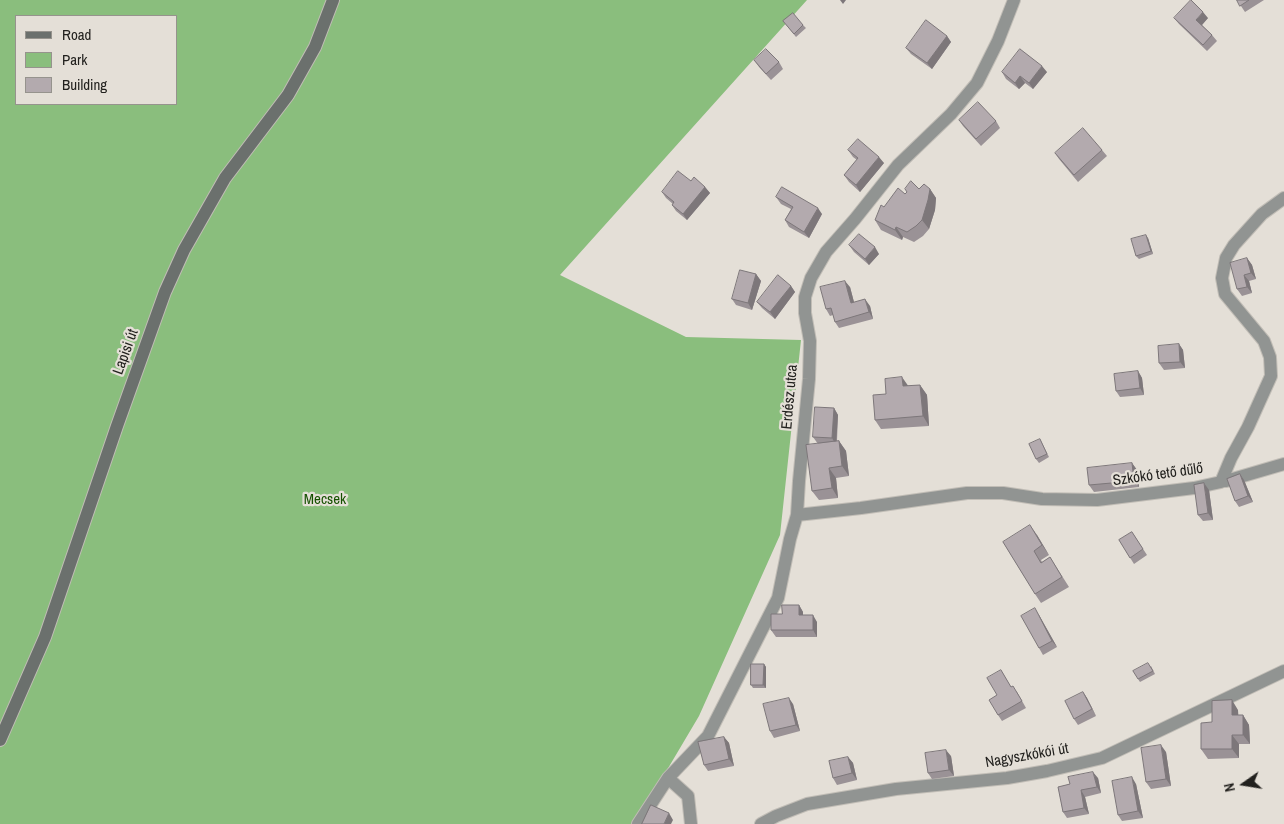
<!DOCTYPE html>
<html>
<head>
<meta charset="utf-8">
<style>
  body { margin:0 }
  #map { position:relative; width:1284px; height:824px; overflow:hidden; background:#e4dfd7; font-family:"Archivo Narrow",sans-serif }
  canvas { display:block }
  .legend { position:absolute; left:15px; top:15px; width:162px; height:90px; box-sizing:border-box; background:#e4dfd7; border:1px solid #96938d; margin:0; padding:6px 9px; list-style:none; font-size:15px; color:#22211e }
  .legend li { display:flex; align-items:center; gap:10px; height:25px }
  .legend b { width:25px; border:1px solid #96938d }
  .north { position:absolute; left:1219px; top:759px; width:50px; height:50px; -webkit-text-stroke:4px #e4dfd7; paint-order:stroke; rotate:257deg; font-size:14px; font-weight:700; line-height:20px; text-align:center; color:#22211e }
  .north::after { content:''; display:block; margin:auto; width:18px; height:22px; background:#22211e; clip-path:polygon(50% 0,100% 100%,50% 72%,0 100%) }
</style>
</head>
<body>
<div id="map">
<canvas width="1284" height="824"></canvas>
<ul class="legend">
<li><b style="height:6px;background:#6b706d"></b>Road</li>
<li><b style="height:14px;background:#8abe7d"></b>Park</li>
<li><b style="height:14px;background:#b3aaae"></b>Building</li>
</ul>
<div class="north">N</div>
</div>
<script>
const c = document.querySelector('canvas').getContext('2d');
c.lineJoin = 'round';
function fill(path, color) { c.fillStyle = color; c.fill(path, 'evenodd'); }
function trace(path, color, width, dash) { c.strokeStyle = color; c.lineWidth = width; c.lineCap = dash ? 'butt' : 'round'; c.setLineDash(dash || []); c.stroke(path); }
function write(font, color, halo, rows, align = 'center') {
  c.font = font + ' "Archivo Narrow",sans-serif'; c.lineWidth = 4.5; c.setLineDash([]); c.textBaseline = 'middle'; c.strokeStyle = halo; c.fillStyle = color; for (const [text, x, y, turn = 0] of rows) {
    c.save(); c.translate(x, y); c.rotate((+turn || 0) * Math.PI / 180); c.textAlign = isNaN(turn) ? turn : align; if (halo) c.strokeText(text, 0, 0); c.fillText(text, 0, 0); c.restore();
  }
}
fill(new Path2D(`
  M0,0h807l-247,275 126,62 115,3 -21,195 -81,181 -64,108h-635zM16,16h160v88h-160z`), '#8abe7d');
const street = new Path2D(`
  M1226,481l58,-17
  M797,515l64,-7 106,-15h36l39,6 55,1 97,-12 27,-6 10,-24 17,-31 23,-51 -1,-19 -6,-16 -39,-47 -3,-16 4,-20 8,-13 28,-31 22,-16
  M668,778l20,18 3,28
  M638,824l30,-46 40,-42 70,-138 12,-59 7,-24 2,-34 10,-102 1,-38 -5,-28v-16l6,-19 15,-26 29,-33 43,-54 53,-51 26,-31 21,-42 16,-41
  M761,824l15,-8 31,-12 89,-15 111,-11 40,-7 55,-13 182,-87`);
const secondary = new Path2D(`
  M0,740l45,-103 72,-211 48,-134 19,-42 41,-72 63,-83 27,-48 18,-47`);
trace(street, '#c1bdb6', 14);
trace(secondary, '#c1bdb6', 14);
trace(street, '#919492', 12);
trace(secondary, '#6b706d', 12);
fill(new Path2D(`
  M1237,0h27l-19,12z
  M1174,18h34l-6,7 10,10 5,6 -10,10 -28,-27z
  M783,21l20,4 3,3 -10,9z
  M947,36l4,6 -19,27 -21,-15 -5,-6z
  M754,60l25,2 4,7 -12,11 -12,-13z
  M1002,72h45l-14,17 -8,-6 -6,6 -13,-10z
  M959,120l37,1 4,7 -19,18 -18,-20z
  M848,150l36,13 -24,29 -11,-10 -5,-7 13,-15 -4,-3z
  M1102,150l5,6 -29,26 -19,-23 -4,-6z
  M691,181l14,6 5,6 -23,27 -11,-9 -4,-6 1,-1 -7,-6 -4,-6z
  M919,189h11l6,9 -1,12 -6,19 -6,7 -9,6 -11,-5 -1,3 -21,-10 -6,-10 9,-13 21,-13z
  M776,197l46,17 -13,24 -20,-11 -4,-7 6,-11 -10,-5z
  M1148,238l5,16 -14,5 -3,-3z
  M849,245l30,9 -10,11 -15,-13z
  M1247,258l5,7 4,14 -7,2 3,12 -10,3 -5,-7z
  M756,274l5,7 -9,29 -16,-5 -4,-6z
  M791,286l4,6 -20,27 -13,-11 -5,-6z
  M850,287l4,15 16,4 3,13 -34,9 -4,-6 -2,-7 -3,1 -4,-7z
  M1179,344l4,6 2,18 -21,2 -5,-7z
  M1138,371l4,7 2,17 -24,2 -4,-6z
  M920,385l7,10 2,31 -48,3 -6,-9 11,-26 22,-8z
  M834,408l4,7 -1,26h2l7,10 3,25 -13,2 2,20 -19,2 -7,-9 6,-47 -5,-7z
  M1040,439l9,18 -10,6 -3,-4z
  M1132,463l5,7 2,17 -45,5 -5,-7z
  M1244,480l9,22 -14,5 -4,-6z
  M1209,490l4,30 -10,1 -5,-6z
  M1132,532l15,23 -13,9 -15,-24z
  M1037,535l12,20 -8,5 1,2 8,-5 19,30 -28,16 -6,-9 -32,-52z
  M799,605l4,7v3l14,7v15h-41l-5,-7 11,-16z
  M1039,615l18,32 -14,8 -4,-7z
  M764,664l2,3v21h-13l-2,-3z
  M1151,666l4,8 -15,8 -2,-3z
  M1001,670l10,17 6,5 9,16 -24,13 -4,-6 -1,-20z
  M1083,692l4,6 9,18 -18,9 -4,-6z
  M793,704l7,27 -26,7 -4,-7z
  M1238,710v5h5l6,10 1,19h-11v14l-31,1 -7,-10 11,-27z
  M724,737l5,6 5,23 -26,5 -4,-6z
  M1166,752l5,34 -20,3 -5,-7z
  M951,756l3,20 -22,3 -4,-6z
  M848,757l5,6 4,17 -20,5 -4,-7z
  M1098,778l3,15 -16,4 4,17 -22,4 -4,-6 -5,-25z
  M1136,784l7,34 -21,3 -4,-6z`), '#9a9296');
fill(new Path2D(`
  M840,0h6l-3,4z
  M1203,12l5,6 -7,8 -5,-6z
  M947,36l4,6 -19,27 -5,-6z
  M1042,66l5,6 -14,17 -4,-6z
  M1020,76l5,7 -6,6 -4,-6z
  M879,157l5,6 -24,29 -4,-7z
  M705,187l5,6 -23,27 -4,-6z
  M930,189l6,9 -1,12 -6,19 -7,-9z
  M818,208l4,6 -13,24 -5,-6z
  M896,227l7,10 -1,3 -7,-10z
  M1146,235l2,3 5,16 -2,-3z
  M875,247l4,7 -10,11 -4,-6z
  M1247,258l5,7 4,14 -5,-6z
  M756,274l5,7 -9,29 -4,-7z
  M1244,275l5,6 3,12 -5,-6z
  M845,281l5,6 6,23 -5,-7z
  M791,286l4,6 -20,27 -5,-7z
  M865,299l5,7 3,13 -4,-7z
  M1179,344l4,6 2,18 -5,-6z
  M1138,371l4,7 2,17 -4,-7z
  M902,377l7,10 -6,-1z
  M920,385l7,10 2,31 -6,-10z
  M834,408l4,7 -2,30 -4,-7z
  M839,441l7,10 3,25 -7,-10z
  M1132,463l5,7 2,17 -5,-6z
  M829,468l7,10 2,20 -6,-10z
  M1240,474l4,6 9,22 -5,-6z
  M1204,483l5,7 4,30 -5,-7z
  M1030,525l7,10 12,20 -7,-10z
  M799,605l4,7v10l-4,-7z
  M1035,608l4,7 18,32 -5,-6z
  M813,615l4,7v15l-4,-7z
  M764,664l2,3v21l-3,-3z
  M1083,692l4,6 9,18 -4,-7z
  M789,698l4,6 7,27 -4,-6z
  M1232,700l6,10 1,15 -7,-10z
  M1243,715l6,10 1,19 -7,-9z
  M1232,735l7,9v14l-7,-9z
  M724,737l5,6 5,23 -5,-7z
  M1161,745l5,7 5,34 -5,-7z
  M946,750l5,6 3,20 -5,-6z
  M848,757l5,6 4,17 -5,-7z
  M1093,772l5,6 3,15 -4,-6z
  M1132,777l4,7 7,34 -5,-7z
  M1081,790l4,7 4,17 -5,-6z
  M669,813l4,7 -2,4h-7z`), '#7d777a');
const building = new Path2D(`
  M1191,0l12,12 -7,8 16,15 -9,10 -29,-27z
  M1237,0h12l-9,6z
  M793,13l10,12 -9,9 -11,-13z
  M926,20l21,16 -20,27 -21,-15z
  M766,49l13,13 -13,12 -12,-14z
  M1020,49l22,17 -13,17 -9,-7 -5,7 -13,-11z
  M978,102l18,19 -20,18 -17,-19z
  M1083,128l19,22 -28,25 -19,-22z
  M858,139l21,18 -23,28 -12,-10 14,-17 -10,-8z
  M678,171l13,10 3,-4 11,10 -22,27 -11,-9 2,-3 -12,-10z
  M911,181l8,8 5,-5 6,5 -2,11 -6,20 -6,6 -9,6 -11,-5 -1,3 -20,-10 6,-15 3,2 14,-19 7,6 2,-2 -2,-3z
  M782,187l36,21 -14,24 -19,-12 8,-13 -17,-10z
  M859,234l16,13 -10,12 -16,-14z
  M1146,235l5,16 -15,5 -5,-17z
  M1247,258l4,15 -7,2 3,12 -10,2 -7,-26z
  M740,270l16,4 -8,29 -16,-4z
  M778,275l13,11 -21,26 -13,-10z
  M845,281l6,22 14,-4 4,13 -34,10 -4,-14 -5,1 -6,-22z
  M1179,344l1,18 -21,1 -1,-17z
  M1138,371l2,17 -24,3 -2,-17z
  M902,377l1,9 17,-1 3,31 -48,4 -2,-25 13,-1 -1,-15z
  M815,407l19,1 -2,30 -19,-1z
  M1040,439l7,15 -11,5 -7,-15z
  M839,441l3,25 -13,2 3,20 -20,3 -6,-46z
  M1132,463l2,18 -45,4 -2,-17z
  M1240,474l8,22 -13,5 -8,-22z
  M1204,483l4,30 -10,2 -4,-30z
  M1030,525l12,20 -8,6 7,12 9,-6 12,20 -27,17 -32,-52z
  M1132,532l11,17 -13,9 -11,-18z
  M782,605h17v10h14v15h-42v-16h11z
  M1035,608l17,33 -13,7 -18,-32z
  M1148,663l5,8 -15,8 -5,-8z
  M751,664h13l-1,21h-12z
  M1001,670l10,17 2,-1 9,15 -24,14 -9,-15 8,-5 -10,-17z
  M1083,692l9,17 -18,10 -9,-18z
  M789,698l7,27 -26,6 -7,-27z
  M1232,700v15h11v20h-11v14h-31v-26l11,-1v-21z
  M724,737l5,22 -25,6 -6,-23z
  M1161,745l5,34 -20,3 -5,-34z
  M946,750l3,20 -21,3 -3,-20z
  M848,757l4,16 -19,5 -4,-17z
  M1093,772l4,15 -16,3 3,18 -21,4 -5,-25 12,-3 -2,-7z
  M1132,777l6,34 -20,4 -6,-34z
  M651,805l18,8 -5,11h-22z`);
fill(building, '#b3aaae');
trace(building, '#7d777a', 1);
write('15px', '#22211e', '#e4dfd7', [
  ["Lapisi út",126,352,-70],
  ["Erdész utca",790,397,-85],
  ["Szkókó tető dűlő",1158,475,-8],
  ["Nagyszkókói út",1027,756,-10]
]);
write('15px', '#165100', '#e4dfd7', [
  ["Mecsek",325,500]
]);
</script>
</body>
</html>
